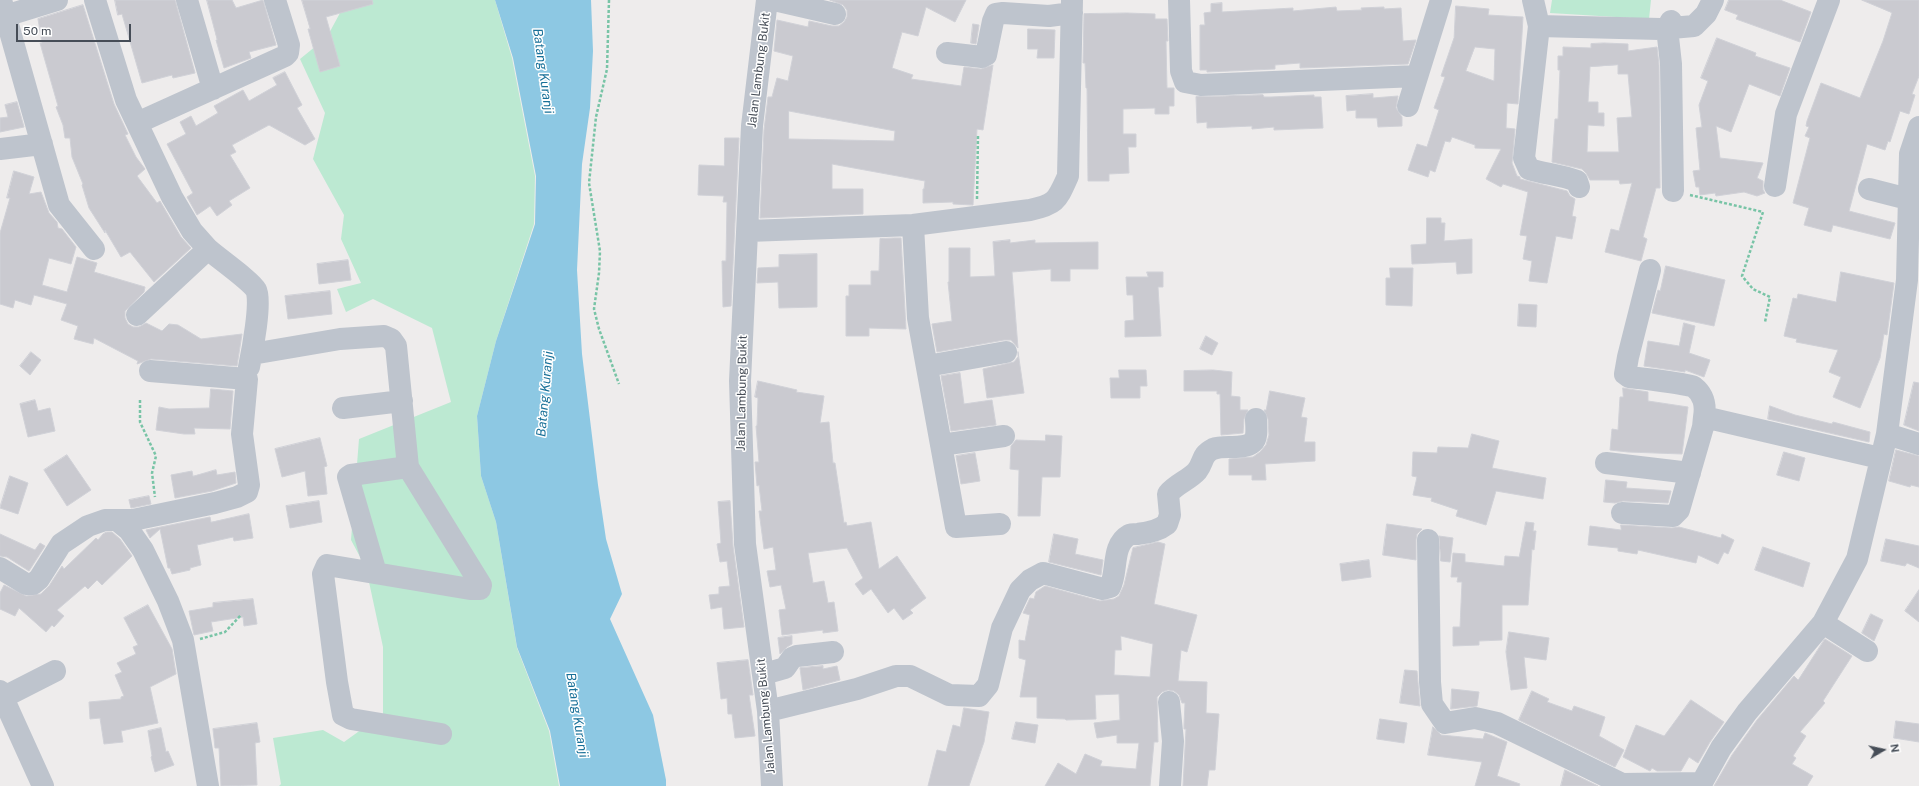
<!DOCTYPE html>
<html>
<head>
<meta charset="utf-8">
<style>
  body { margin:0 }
  #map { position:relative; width:1919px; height:786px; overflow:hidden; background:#eeecec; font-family:"Public Sans",sans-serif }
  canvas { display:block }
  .north { position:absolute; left:1863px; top:730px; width:40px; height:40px; -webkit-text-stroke:3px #fff; paint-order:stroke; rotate:81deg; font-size:11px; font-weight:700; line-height:16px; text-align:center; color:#464d57 }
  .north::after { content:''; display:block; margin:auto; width:14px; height:18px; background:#464d57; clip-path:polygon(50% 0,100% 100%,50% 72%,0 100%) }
  .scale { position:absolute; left:16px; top:24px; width:115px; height:18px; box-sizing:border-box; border:2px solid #464d57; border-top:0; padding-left:5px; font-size:12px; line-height:14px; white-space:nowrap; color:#464d57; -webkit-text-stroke:3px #fff; paint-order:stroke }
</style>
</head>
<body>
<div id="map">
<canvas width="1919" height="786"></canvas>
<div class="north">N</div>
<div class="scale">50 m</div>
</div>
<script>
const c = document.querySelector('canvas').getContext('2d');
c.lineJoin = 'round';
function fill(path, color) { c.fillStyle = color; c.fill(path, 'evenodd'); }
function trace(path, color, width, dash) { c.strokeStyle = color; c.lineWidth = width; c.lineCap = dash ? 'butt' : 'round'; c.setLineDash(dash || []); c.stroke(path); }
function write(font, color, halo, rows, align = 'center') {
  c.font = font + ' "Public Sans",sans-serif'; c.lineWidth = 3; c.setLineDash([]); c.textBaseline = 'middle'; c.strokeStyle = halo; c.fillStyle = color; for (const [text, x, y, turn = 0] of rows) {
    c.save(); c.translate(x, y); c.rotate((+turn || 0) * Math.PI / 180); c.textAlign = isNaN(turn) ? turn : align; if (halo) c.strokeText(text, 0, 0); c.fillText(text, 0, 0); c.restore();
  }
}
fill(new Path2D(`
  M347,0h148l17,58 23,118 -1,48 -38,117 -19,75 4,60 15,46 21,126 32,83 10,55h-280l2,-2 -8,-46 50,-8 21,12 39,-28v-67l-17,-79 -15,-28 8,-101 92,-37 -19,-74 -59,-29 -27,13 -9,-23 24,-6 -20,-44 3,-24 -31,-56 12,-46 -25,-54 27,-22z
  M1552,0h99l-2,19 -99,-6z`), '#bce9d2');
fill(new Path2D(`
  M495,0h96l2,51 -3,57 -8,56 -5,106 5,84 16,131 8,54 16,55 -12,25 43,96 13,65v6h-106l-10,-55 -33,-84 -21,-125 -15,-46 -4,-60 19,-75 39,-117 1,-48 -23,-118z`), '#8dc8e3');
const building = new Path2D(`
  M115,0h60l20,73 -22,5 -1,-3 -30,8 -20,-69 -4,1z
  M207,0h25l4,8 27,-8 13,45 -27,7 2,6 -27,10 -8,-28h1z
  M302,0h70l1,4 -47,13 14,49 -20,6 -12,-43h2z
  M830,0h136l-11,22 -29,-15 -8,29 -16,-4 -10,36 21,7 -2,4 50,7 3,-19 17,2 12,-4 -10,65 -6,-1 -4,76 -20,-1v-2l-30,1v-14h1l1,-8 -93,-17v25h31v25l-103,4 4,-88 4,-33h4l5,-19 11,3 5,-25 -19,-5 3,-31 31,7 1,-6 23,5h7l5,-4 3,-5v-7l-4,-5zM789,111l106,20 -1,10 -105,-2z
  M1729,0h51l31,12 -11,30 -64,-23 2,-4 -13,-5z
  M1862,0h57v76l-7,18 3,1 -6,19 -9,-3 -10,31 -2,-1 -3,9 -18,-6 -18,67 46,12 -5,16 -57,-14 -2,7 -27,-7 5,-17 -16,-5 17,-65 -5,-2 4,-9 -3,-1 1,-5 14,-38 39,15 23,-57 9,-28z
  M1222,3v9l71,-4v3l43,-4 1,4 25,-1 -1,-2 23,-1v2l17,-1 2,33 13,-1 -8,24 -108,4v-5l-25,2v4l-68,3v-2h-7v-45h5l-1,-12 7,-1v-8z
  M83,5l31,99 14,30 -3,1 11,22 9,12 -8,7 20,27 3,-2 21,36 10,11 -37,34 -24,-30 -9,5 -16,-27v3l-16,-25 -7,-23 1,-1 -11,-27 -2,-19h-5l-2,-13 -7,-18 2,-1 -18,-63h2l-4,-24z
  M1456,6l33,3 -1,6 35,2 -5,87 -11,-1 -1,25 9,1 -3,34 5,13 3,1v2l47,12 3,5 5,3 -3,17 4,1 -4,22 -16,-3 -9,47 -18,-2 3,-20 -9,-2 4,-23 -7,-1 8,-43 -25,-8 -2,3 -15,-8 15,-30 -26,-1v-3l-23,-8 -2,5 -5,-1 -10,31 -5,-2 -2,7 -20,-7 9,-26 10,3 12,-37 -5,-2 11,-31 -4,-1 13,-38zM1475,47l20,2 -1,32 -28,-10z
  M1127,13l28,1v5h12l1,22h-2l1,47h7v18h-5v8h-14v-6l-32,1v25h13v13h-8l1,26 -20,1v7h-21l-1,-93h-1l-1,-25h-2l1,-49z
  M973,24l6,1 -3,19 -5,-1z
  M1028,29l27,1 -1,28h-17l1,-9h-10z
  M1717,38l39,15 -1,3 35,12 -10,28 -31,-12 -18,48 -15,-6 4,32 43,5 -6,15 6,3v9l2,3 -8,3 -13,-4 -28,4 -1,-3 -15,2 -1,-8h-3l-3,-16 7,-1 -4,-42 6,-1 -3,-22 9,-24 -7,-3z
  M1604,43l24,1v7l29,-4 2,18 1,123h-4l-13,49 4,2 -6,22 -36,-9 6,-23 8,2 13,-48 -12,1 -1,-4h-29l-4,-7 -4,-4 -30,-7 3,-43h3l2,-49h-2v-14h5v-9l28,1v-4zM1618,65v9h10l4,43 -15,1 2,34h-32l1,-27 16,1v-13h-6v-11h-10l2,-35z
  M285,72l17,33 -5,3 18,31 -10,6 -36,-20 -37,20 4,7 -6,3 20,33 -21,13 3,4 -15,11 -7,-10 -13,9 -10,-18 6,-4 -26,-49 19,-10 -6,-12 11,-6 5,10 22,-13 -4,-7 29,-16 6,11 28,-16 -4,-7z
  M1373,94v4l25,-2 -2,12 6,9v9l-24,1 -1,-9h-21v-8l-9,1 -1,-15z
  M1263,95l1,2h7l43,-2v2h7l2,31 -49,2v-3l-22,2v-3l-45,2v-6l-10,1 -1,-26z
  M17,102l7,25 -24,5v-14l8,-1 -3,-12z
  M725,138h14l-8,168 -8,1 -1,-46h4l1,-59h-4l1,-6 -26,-1 1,-30 25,1z
  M14,171l20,6 -5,17 12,-2 8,21 8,9 1,6 4,1 14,18 -5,17 -22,-6 -7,27 25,7 10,-35 20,6 -3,9 51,15 -1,5 -19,19v7l3,6 5,3h6l7,-4 16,8 7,-7 9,1 23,14 41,-5 -5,32 -86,-7 -14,5 1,-3 -44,-23 -1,6 -19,-5 4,-13 -17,-6 6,-16 -33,-9 -3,10 -16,-5 -2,8 -13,-4v-71l10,-35h-3z
  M1427,218h14v5h4l-1,18 28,-2v34l-15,1 -1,-12 -44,2 -1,-19 15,-1z
  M894,238h7l5,91 -37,-1v8h-23v-40h3v-11h22v-14h8l1,-32z
  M1010,240v3l25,-3v3l63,-1v27h-28v12h-19v-12l-39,3 6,76 -7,-8h-7l-67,12 -5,-28 20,-3 -4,-39h1v-34h21v29l25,-1 -2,-34z
  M817,254v53l-38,1 -1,-26 -21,1 1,-15 21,-1v-12z
  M348,260l3,20 -32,4 -2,-20z
  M1666,266l59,14 -11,46 -62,-13 6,-23 2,1z
  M1390,268h23l-1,38 -26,-1v-27h4z
  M1147,272h16v15h-5l3,49 -36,1v-16l9,-1 -1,-25h-6l-1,-18h22z
  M1841,272l53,11 -7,52 -3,-1 -4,24 -20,50 -27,-11 8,-20 -12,-5 9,-22 -42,-8 1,-3 -13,-3 9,-38 4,1 1,-5 38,8z
  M330,291l2,23 -44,5 -3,-23z
  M1519,304l18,1 -1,22 -18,-1z
  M1684,323l11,3 -6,27 21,7 -6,17 -19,-7v2l-41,-6 4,-25 31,5z
  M1206,336l12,7 -6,12 -12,-6z
  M31,352l10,8 -11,15 -10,-9z
  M1018,352l6,41 -37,5 -4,-29 31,-7 4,-5z
  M1119,370h27l1,16h-7v12h-29l-1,-20h9z
  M1213,370l19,2 -1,24 9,1v13h8l-4,9 -1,14 -22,2 -1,-41h-3v-3h-33v-20z
  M960,373l4,31 28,-4 4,25 -45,6 -10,-55z
  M758,381l39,9 -1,2 28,4 -4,27 9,-1 4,41h2l9,60 2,-1 1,4 24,-4 8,47 18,-13 29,42 -16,12 3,3 -10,7 -9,-12 -6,5 -17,-24 -8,6 -8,-11 8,-6 -16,-30 -39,5 5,30 11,-2 4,22 6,-1 4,29 -15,2v-3l-41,5 -3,-25 7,-1 -5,-24 -11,2 -3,-16 9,-1 -3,-23 -9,2 -5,-38h3l-3,-26 -2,1 -2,-24h4l-3,-36h1l1,-28 -3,-1z
  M1914,382l5,1v48l-15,-6z
  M1623,388l25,4v9l40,6 -6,47 -54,-2 -18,-2 2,-21 6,1 2,-33h3z
  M211,389l22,2 -3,38 -36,-1 1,6h-11l-28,-4 3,-23 10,2 40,-1z
  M1270,391l35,7 -4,19 6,1 -3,24h11v19l-50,3 1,16h-14v-5h-23v-16l24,-2 7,-5 6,-7 3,-10 -1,-16 -4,-9h2z
  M35,400l3,11 12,-3 5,23 -27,6 -8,-33z
  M1770,406l25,9 37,9 1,-2 37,10 -1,10 -101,-23z
  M1472,434l27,7 -7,27 54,10 -3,21 -47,-8 -10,34 -30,-9 2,-6 -27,-9 1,-3 -19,-3 4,-18 -5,-1 1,-24 24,1 1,-6 30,1z
  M1046,435l16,1 -2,41h-18l-2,39h-22l1,-46 -9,-1 1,-23 5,-6 29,1z
  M320,438l7,28 -3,1 3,27 -19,2 -3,-25 -23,6 -7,-28z
  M1896,450l23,6v31l-8,-2 -1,2 -21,-6z
  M1784,452l21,6 -6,23 -22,-6z
  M975,453l5,28 -19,3 -5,-28z
  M67,455l24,35 -24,16 -23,-36z
  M216,470l1,5 18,-3 1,11 -24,8 -37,7 -4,-23 21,-4 1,5z
  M10,476l18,7 -10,31 -18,-6z
  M1606,480l21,2 -1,6 45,3 -3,12 -45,-2 -8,2 -11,-1z
  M149,496l2,8 -20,4 -2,-8z
  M319,501l3,21 -32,6 -4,-22z
  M730,501l3,45 11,81 -20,2 -2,-22 -11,2 -2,-14 10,-1v-7l11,-1 -3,-25 -7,1 -3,-18 4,-1 -3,-41z
  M249,514l4,24 -19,3 -1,-4 -36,8 4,20 -11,3v2l-18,4 -2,-6h-2l-8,-39 -10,9 -4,-8 64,-13 1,5z
  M1526,522l8,1 -1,8h3l-2,19 -2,-1 -4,56h-26v35l-23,1v4l-26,1v-19h7l2,-45h-5l1,-5h-7l2,-24 12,1v8l39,4 1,-10 14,1z
  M1387,524l35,5 -5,5 -1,6v20l-33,-5z
  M1621,525l51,3 7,-1 42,11 1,-4 12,6 -6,14 -4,-2 -6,12 -20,-9 -2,8 -58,-13 -1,4 -19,-3v-3l-30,-3 2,-19 31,4z
  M107,532h5l8,7 12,17 -30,29 -5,-5 -9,9 -3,-3 -28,24 7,6 -10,11 -2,-2 -6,7 -27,-24 -4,8 -15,-7v-16l4,-8 22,11 15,-2 8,-8 13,-20 2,3 32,-31 2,2 5,-6z
  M0,534l35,16 5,-7 5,3 -16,25 -22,-14 -7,-1z
  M1054,534l24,5 -3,15 28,6 -2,15 -52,-13z
  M1439,536l14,2 -3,24 -9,-1z
  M1886,539l33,7v22l-12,-5 -2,3 -24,-5z
  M1158,542l7,2 -11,60 43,11 -10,37 -6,-2 -3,31 29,1 -1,31 13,1 -4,56h-6l-2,16h-24l3,-57h-2v-4l1,-22h-3l-3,-8 -5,-4 -6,-1 -6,2 -5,5 1,45h-4l-4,44h-105l13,-23 18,11 9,-20 17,7 -2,5 36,3 3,-26h-22v-8l-20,3 -3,-15 26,-3 -1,-26 -24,1 1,24 -30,1 -1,-1 -28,-1v-21h-17l6,-37 -7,-2v-18l6,1 5,-26 -7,-2 7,-15 4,1 2,-7 9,-6 55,15 14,-2 5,-3 5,-11 9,-37zM1121,636l32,8 -3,33 -36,-2 1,-25h6z
  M1763,547l47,16 -7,24 -48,-17z
  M1369,560l2,17 -29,4 -2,-17z
  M1919,590v32l-14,-11z
  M253,599l4,25 -13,2 -1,-9 -32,5 2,9 -19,4 -5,-24 24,-4v-4z
  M148,605l24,44 4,25 -26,13 8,36 -37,8 2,11 -19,2 -4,-26 -10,1 -1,-17 32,-3v-2l3,-1 -9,-21 7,-3 -5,-9 19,-9 -3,-7 5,-2 -14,-27z
  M1871,614l12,6 -9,21 -12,-8z
  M1509,632l40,6 -3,22 -22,-3 3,31 -16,2 -5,-38z
  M792,636v8l-5,3 -7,7 -2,-16z
  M1825,639l27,17 -29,45 2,2 -25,29 6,4 -13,20 3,2 -4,6 21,12 -6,10h-93l18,-31 25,-35 37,-44 4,4z
  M748,660l5,35h-4l6,41 -20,2 -3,-24h-4l-1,-16 -6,1 -4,-36z
  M823,666v3l14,-3 3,14 -37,10 -3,-22z
  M1405,670l12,1 3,35 -20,-3z
  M1452,689l27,3 -2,14 -26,3z
  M1532,691l17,8 -2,3 25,9 2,-5 31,11 -6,19 25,14 -9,17 -96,-47z
  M1691,700l33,22 -14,20 -12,21 -9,-6 -8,14h-24l-5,-3 -2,3 -27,-14 13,-32 28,11z
  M964,708l25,4 -5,30 -15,44h-41l9,-36 9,2 7,-27 7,2z
  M1380,719l27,4 -3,20 -27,-4z
  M1896,721l23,3v18l-25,-4z
  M1016,722l22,3 -3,18 -23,-4z
  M257,723l3,19 -5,1 2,42 -36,1 -2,-38h-4l-2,-19z
  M1433,727l8,8 42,4 2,-6 22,9 -10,34 23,8 -1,2h-44l7,-24 -54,-7z
  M161,728l5,24 2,-1 6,14 -19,7 -4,-15 1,-1 -4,-25z
  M1565,770l33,16h-37z`);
fill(building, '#cacad0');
trace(building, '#d0d1d7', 1);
trace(new Path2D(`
  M609,0l-2,69 -11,48 -7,66 11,68 -1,22 -5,36 5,20 20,55
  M1690,195l73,17 -21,64 11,13 17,8 -5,25
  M977,199l1,-64
  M140,400v22l16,34 -4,17 3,24
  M200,639l25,-7 16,-17`), '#78c4a6', 2.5, [3, 2]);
trace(new Path2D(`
  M1,0l58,205 35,44
  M95,0l31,100 46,97 20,34 16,18 -71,66
  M187,0l26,89
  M767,0l-15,126 -12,255 5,163 23,167 4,75
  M774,0l61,14
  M1179,0l2,71 4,11 16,3 216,-9
  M1533,0l6,26 121,3 34,-3 12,-12 7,-14
  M5,16l52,-16
  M1671,21l-4,7 4,36 2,127
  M1539,26l-15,132 5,11c16,5 33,6 48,12l2,6
  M947,53l35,4 4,-2 7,-34 3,-7 7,-1 46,3 23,-3
  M1408,106l33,-106
  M137,123l148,-67 3,-3 1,-8 -14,-45
  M0,149l42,-5
  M1775,186l11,-72 43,-114
  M1869,189l39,10
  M913,225l5,93 38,209 44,-3
  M748,231l165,-6 117,-15c27,-6 27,-10 38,-34l4,-176
  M208,249c10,9 43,32 48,41 6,10 -4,63 -7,77
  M1650,270l-22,87 -3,17 4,3c11,1 59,7 65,10 10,8 12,18 10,30
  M252,354l88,-15 44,-3 7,3 5,7 12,121 73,118 -1,4h-10l-143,-24 -4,9 14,108 6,33 8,4 90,15
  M927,366l79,-14
  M343,408l59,-7
  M1887,434l32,10
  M941,445l63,-9
  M1606,463l84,10
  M1622,513l51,3 6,-6 24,-83 1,-10 176,41
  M118,521l11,9 14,20 25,51 15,39 25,146
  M1428,540l2,142 2,22 13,19 30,-5 22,5 125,61 79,-1
  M0,568l26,16h7l6,-5 22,-35 27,-18 17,-6h28l82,-17 22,-6 10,-5 2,-7 -7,-51 5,-55 -97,-8
  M376,573l-28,-96 3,-2 57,-8
  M1823,623l44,28
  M764,674l21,-6 7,-10 5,-2 36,-4
  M0,691l43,95
  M0,699l55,-28
  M1169,702l4,39 -3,45
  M768,711l89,-22 39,-13h14l39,19 30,1 9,-11 14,-57 18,-38 10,-10 13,-7 60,16 7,-2c8,-15 1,-42 19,-52 2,-1 6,-1 9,-1 11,-2 20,-3 29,-10l3,-9 -2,-21c8,-10 21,-14 29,-23 7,-9 4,-16 16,-22 12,-5 30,2 40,-7 5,-4 3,-17 3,-23
  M1700,786l21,-38 26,-36 76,-89 34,-64 30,-125 20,-154 3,-126 9,-27`), '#bec4cd', 22);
write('12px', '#464d57', '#fff', [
  ["Jalan Lambung Bukit",759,70,-83],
  ["Jalan Lambung Bukit",742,393,-89],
  ["Jalan Lambung Bukit",766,716,-95]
]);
write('italic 13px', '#187098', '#fff', [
  ["Batang Kuranji",543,71,82],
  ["Batang Kuranji",545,394,-85],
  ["Batang Kuranji",577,715,81]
]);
</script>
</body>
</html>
